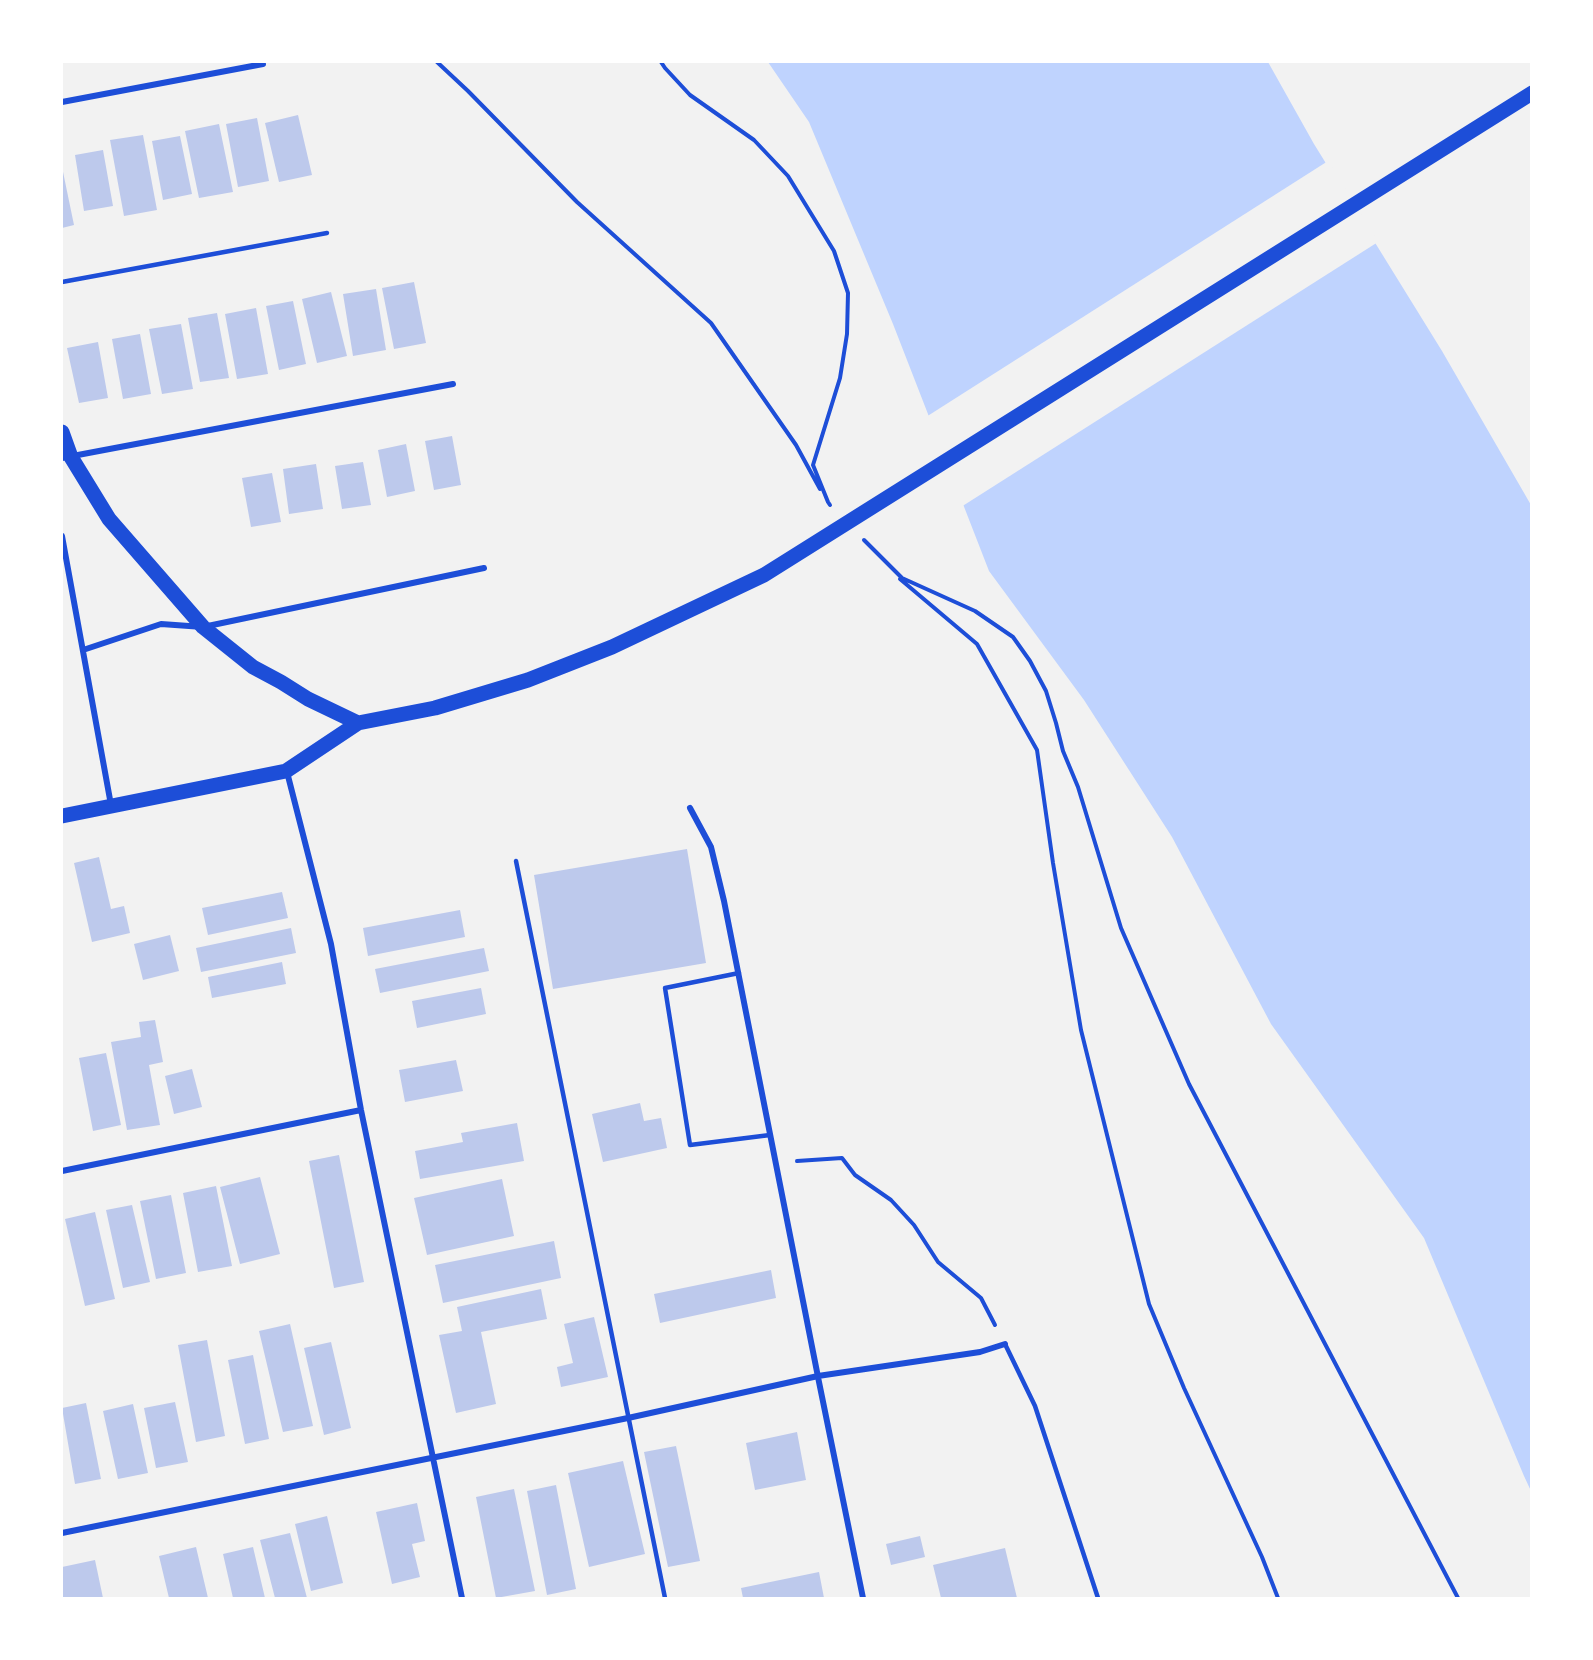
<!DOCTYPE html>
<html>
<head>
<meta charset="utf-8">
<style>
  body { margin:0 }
  #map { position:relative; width:1593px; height:1660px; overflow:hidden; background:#f2f2f2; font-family:Mulish,sans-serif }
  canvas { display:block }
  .frame { position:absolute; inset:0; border:63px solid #fff; pointer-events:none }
</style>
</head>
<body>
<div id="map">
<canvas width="1593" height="1660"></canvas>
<div class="frame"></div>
</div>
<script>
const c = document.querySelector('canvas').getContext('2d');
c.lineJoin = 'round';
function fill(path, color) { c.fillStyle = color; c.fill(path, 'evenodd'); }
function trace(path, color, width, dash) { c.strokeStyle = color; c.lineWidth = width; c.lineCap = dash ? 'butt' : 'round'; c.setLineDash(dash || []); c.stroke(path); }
fill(new Path2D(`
  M768,62h500l46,82 128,207 89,154v986l-7,-15 -100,-238 -153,-214 -99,-187 -88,-137 -95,-129 -96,-247 -84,-202z`), '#bfd3fe');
fill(new Path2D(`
  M1328,161l50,81 -417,265 -35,-90z`), '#f2f2f2');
fill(new Path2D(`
  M298,115l14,60 -33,7 -14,-59z
  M257,118l12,63 -31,6 -12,-63z
  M219,124l14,68 -34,6 -14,-67z
  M143,135l14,75 -33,6 -14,-76z
  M180,136l12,58 -29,6 -11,-59z
  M103,150l10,56 -29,5 -9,-56z
  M62,167l12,58 -12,3z
  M414,282l12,61 -32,6 -12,-61z
  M376,289l10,61 -33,6 -10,-62z
  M331,292l16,64 -30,7 -15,-64z
  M293,301l13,63 -27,6 -13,-64z
  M256,308l12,66 -31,5 -12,-65z
  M217,313l12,65 -29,4 -12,-64z
  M181,324l12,65 -31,5 -13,-65z
  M140,334l11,60 -28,5 -11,-60z
  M98,342l10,56 -29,5 -12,-55z
  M452,436l9,49 -27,5 -9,-49z
  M406,444l9,47 -28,6 -9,-47z
  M363,462l8,43 -29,4 -7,-43z
  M316,464l7,45 -34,5 -6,-45z
  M272,473l9,49 -30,5 -9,-49z
  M687,849l19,114 -153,26 -19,-114z
  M99,857l12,52 13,-3 6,27 -38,9 -18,-79z
  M282,892l6,26 -80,17 -6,-27z
  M460,910l5,27 -97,19 -5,-28z
  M291,928l5,25 -95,19 -5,-24z
  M170,935l9,36 -36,9 -9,-36z
  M484,948l5,23 -109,22 -5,-24z
  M282,962l4,22 -74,14 -4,-21z
  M481,988l5,26 -69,14 -5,-27z
  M155,1020l8,42 -14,3 11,60 -33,5 -16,-88 30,-5 -2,-15z
  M106,1053l15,72 -28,6 -14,-73z
  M456,1060l7,31 -58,11 -6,-32z
  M192,1069l10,38 -28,7 -9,-38z
  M640,1103l4,18 17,-3 6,30 -64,14 -11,-48z
  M517,1123l7,38 -104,18 -5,-28 48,-9 -2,-9z
  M339,1155l25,127 -30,6 -25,-127z
  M260,1177l20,77 -40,10 -20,-77z
  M502,1179l12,57 -87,19 -13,-57z
  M216,1186l16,80 -34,6 -15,-79z
  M171,1195l15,78 -30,6 -16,-78z
  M132,1205l18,77 -27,6 -17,-78z
  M95,1212l20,87 -30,7 -20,-87z
  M554,1241l7,37 -118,25 -8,-38z
  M771,1270l5,28 -116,25 -6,-29z
  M541,1289l6,30 -66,13 15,72 -40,9 -17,-78 23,-4 -5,-24z
  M594,1317l14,60 -47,10 -4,-20 16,-4 -9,-39z
  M290,1324l23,102 -30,6 -24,-101z
  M207,1340l18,96 -29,6 -18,-97z
  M331,1342l20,86 -27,7 -20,-87z
  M253,1355l16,84 -24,5 -17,-84z
  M175,1402l13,60 -32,6 -12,-60z
  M86,1403l15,76 -26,5 -13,-76z
  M133,1404l15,69 -30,6 -15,-68z
  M797,1432l9,48 -51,10 -9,-47z
  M676,1446l24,115 -32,6 -24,-115z
  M623,1461l22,93 -56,13 -21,-94z
  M556,1485l20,104 -29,6 -20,-104z
  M514,1489l21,102 -39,7 -20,-101z
  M417,1503l8,38 -13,3 8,33 -28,7 -16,-72z
  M327,1516l16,67 -32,8 -16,-67z
  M290,1533l17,65h-32l-15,-58z
  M920,1536l5,21 -34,8 -5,-21z
  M196,1547l12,51h-39l-10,-42z
  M253,1547l12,51h-32l-10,-44z
  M1005,1548l12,50h-76l-8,-33z
  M95,1560l8,38h-41v-31z
  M819,1572l5,26h-81l-2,-10z`), '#bdc9ec');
trace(new Path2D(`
  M437,62l31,29 109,111 134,121 85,122 24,44
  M661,62l4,6 25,27 64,45 34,36 46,75 14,42 -1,41 -7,44 -27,87 15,37 2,3
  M864,540l38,38 73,33 38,26 17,24 16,30 10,32 7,28 15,36 43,141 68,156 269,514
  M900,579l77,65 60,106 16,113 28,167 68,274 35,84 78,169 16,41
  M797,1161l45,-3 13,17 36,25 23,25 24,37 43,36 14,27`), '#1d4ed8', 4);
trace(new Path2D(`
  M62,282l265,-49
  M516,861l149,737
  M739,973l-74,15 25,157 80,-10
  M1005,1344l30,62 63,192`), '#1d4ed8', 4.5);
trace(new Path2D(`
  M62,102l201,-38
  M62,458l391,-74
  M62,536l49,269
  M83,650l78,-26 42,3 281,-59
  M287,772l44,172 30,166 101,488
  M690,808l21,39 13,54 95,481 44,216
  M62,1171l299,-61
  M62,1533l566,-115 190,-42 162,-24 25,-8`), '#1d4ed8', 6);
trace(new Path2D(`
  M62,432l9,25 38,62 94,108 50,40 28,15 27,17 50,24
  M62,816l224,-45 72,-48 77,-15 93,-28 84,-33 152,-72 768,-482`), '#1d4ed8', 15);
</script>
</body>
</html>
